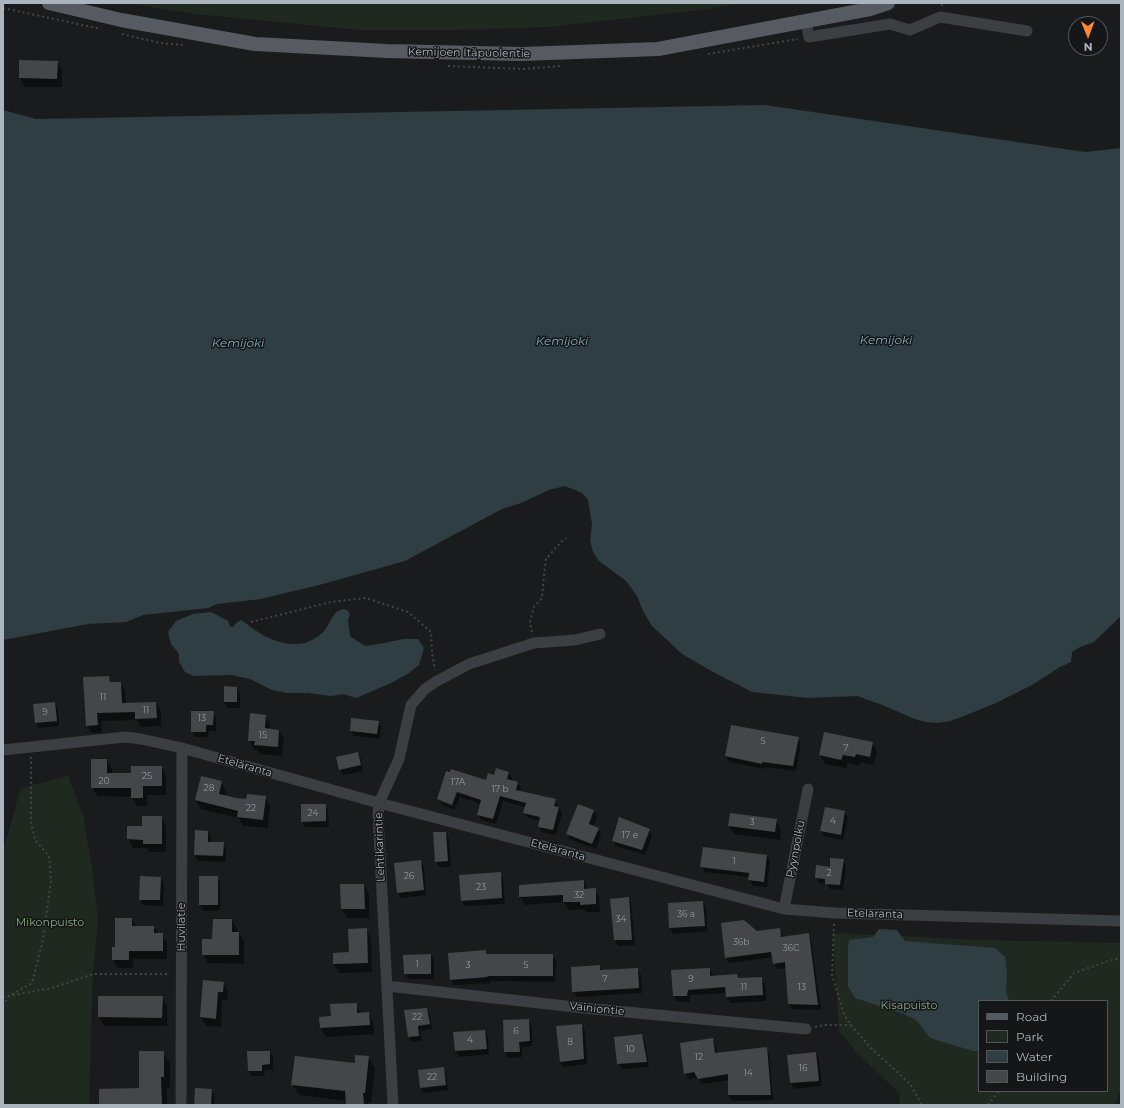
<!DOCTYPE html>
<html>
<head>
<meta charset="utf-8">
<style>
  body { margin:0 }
  #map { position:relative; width:1124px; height:1108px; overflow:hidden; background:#1a1b1d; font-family:Montserrat,sans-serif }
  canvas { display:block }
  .frame { position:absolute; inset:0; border:4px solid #abb5bd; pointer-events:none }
  .legend { position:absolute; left:978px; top:1000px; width:130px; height:92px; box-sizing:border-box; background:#151618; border:1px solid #51565a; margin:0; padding:5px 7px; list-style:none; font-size:12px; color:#abb5bd }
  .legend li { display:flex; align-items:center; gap:8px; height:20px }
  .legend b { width:20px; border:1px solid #51565a }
  .north { position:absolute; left:1068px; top:16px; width:40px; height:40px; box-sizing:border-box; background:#151618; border:1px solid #51565a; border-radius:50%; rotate:179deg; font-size:11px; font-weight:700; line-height:16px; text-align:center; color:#abb5bd }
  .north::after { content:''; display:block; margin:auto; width:14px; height:18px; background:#ff8830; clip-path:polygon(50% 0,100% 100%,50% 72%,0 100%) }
</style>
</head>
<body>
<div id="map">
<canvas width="1124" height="1108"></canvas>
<div class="frame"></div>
<ul class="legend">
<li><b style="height:5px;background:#565b61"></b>Road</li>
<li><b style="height:11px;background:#20291f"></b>Park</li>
<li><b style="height:11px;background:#2e3e43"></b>Water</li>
<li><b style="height:11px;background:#44464a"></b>Building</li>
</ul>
<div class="north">N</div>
</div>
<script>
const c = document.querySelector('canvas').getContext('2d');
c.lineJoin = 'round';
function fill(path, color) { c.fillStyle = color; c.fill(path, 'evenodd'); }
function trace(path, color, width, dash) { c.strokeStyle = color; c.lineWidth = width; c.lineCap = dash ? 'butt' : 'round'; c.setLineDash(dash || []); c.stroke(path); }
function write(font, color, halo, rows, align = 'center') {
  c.font = font + ' Montserrat,sans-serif'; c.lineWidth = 3; c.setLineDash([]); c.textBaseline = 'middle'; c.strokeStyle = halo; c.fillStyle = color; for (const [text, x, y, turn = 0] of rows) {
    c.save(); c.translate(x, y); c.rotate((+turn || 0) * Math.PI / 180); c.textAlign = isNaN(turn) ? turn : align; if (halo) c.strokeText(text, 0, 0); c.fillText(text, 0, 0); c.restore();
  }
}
fill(new Path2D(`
  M127,3h616l-42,7 -152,17 -90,3h-99l-165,-16z
  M68,776l15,40 9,53 6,50 -5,55 -4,131h-86v-255l18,-62z
  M833,933l147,7 141,3v145l-6,17h-216l1,-11 -42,-40 -19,-23zM979,1001h128v90h-128z`), '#20291f');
fill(new Path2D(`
  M765,105l320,47 36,-4v468l-27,26 -14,5 -8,5 -1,10 -11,5 -28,18 -36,18 -32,13 -14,5 -12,2 -13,-1 -13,-4 -27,-12 -28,-10 -49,2 -56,-6 -37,-19 -33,-19 -30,-28 -9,-15 -6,-15 -11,-15 -27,-20 -6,-9 -3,-11 2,-17 -4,-24 -6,-7 -17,-7 -16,4 -28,13 -19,6 -97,52 -82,23 -62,15 -44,5 -5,2 -3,2 -66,7 -17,7 -38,2 -85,16v-530l33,9z
  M344,609l4,2 2,4 -2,5 2,16 15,10 19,-3 19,-4h15l6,9 -5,17 -10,8 -18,10 -35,15 -13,-4 -12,2 -23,-3h-21l-15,-3 -22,-11 -18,-4 -38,1 -9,-4 -6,-10v-8l-8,-10 -3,-12 8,-11 17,-7 18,-2 17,9 2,5 3,1 4,-5 5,-2c21,19 56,36 80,13 9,-8 9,-22 22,-24z
  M879,929l18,1 8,11 90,7 10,9 2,17 -1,18 3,9h-30v50h-6l-43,-13 -13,-17 -13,-7 -49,-16 -7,-12v-38l1,-8 24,-3z`), '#2e3e43');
fill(new Path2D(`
  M57,62l5,9v16h-37l-5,-9z
  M109,677l3,6h8l5,8 1,13 30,-1 5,8v15l-20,1 -4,-7 -36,1 1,12h-11l-4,-8z
  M225,687l12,1 3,5v15h-12l-4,-6z
  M54,703l4,5 1,18 -20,2 -3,-5z
  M213,712l3,6v13h-7l-1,6h-13l-3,-6z
  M265,716l5,8v6l9,1 5,8 -2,17 -22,-2 -2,-4 -4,-1 -5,-9z
  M378,722l3,5 -1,12 -26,-3 -3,-6z
  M825,733l47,10 5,8 -3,14 -13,-3 -1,4 -13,-3 -1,5 -21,-4 -5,-9z
  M798,738l3,6 -5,27 -31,-4 -1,2 -34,-7 -4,-6z
  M358,753l3,6 2,12 -20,4 -3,-6z
  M107,760l5,9v5h20l29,-7 5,9v19h-19v11h-10l-5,-9 -35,-1 -5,-8z
  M447,772l40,10 8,-6 13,-3 4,5 -1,3 7,2 3,6 -1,2 35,9 7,13 -6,22 -14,-3 -3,-5 1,-6 -12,-3 -4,-5 2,-6 -23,-6 -7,23 -15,-4 -3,-6 3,-10 -21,-7 -4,9 -15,-6v2l15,5 -1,3 -13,-5 -3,-6z
  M221,782l5,9 -1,6 22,4 18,-4 5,9 -2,22 -25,-2 -4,-8 -38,-9 -5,-9z
  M325,805l3,5 1,17h-24l-3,-5z
  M594,811l3,6 -4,10 5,2 3,5 -5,15 -26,-10 -3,-5z
  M845,812l3,6 -5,22 -19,-4 -3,-5z
  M161,817l5,9v26h-17l-2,-4h-14l-5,-9v-12h15z
  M776,820l5,9 -1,11 -46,-6 -5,-9z
  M649,830l3,6 -7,19 -29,-9 -3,-5z
  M208,832l3,5v6h12l3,6v13l-28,-1 -3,-6z
  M446,833l3,5 2,29h-12l-3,-5z
  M767,856l3,5 -3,26 -14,-1 -4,-6 1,-3 -45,-5 -3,-6z
  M843,860l3,6 -3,24 -13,-1 -3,-5 -7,-1 -4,-5z
  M420,861l4,6 2,28 -25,3 -3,-6z
  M500,874l3,5 2,25 -40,2 -3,-6z
  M217,877l3,6v27l-17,1 -3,-6z
  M161,878l3,5 -1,23 -20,-1 -3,-6z
  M584,881l4,8h7l4,8 1,15h-14l-2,-3 -15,1 -5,-8 -39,3 -5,-8z
  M341,885h23l5,9v24h-22l-5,-9z
  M628,898l3,5 4,42 -17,1 -3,-6 -4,-40z
  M703,902l3,6 1,23 -33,3 -4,-6 -1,-24z
  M132,919l4,8h18l4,7h4l5,9v16h-34v9h-15l-5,-8v-12h3z
  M232,920l5,9v4h2l5,8v23l-36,-1 -5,-8 10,-15z
  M366,929l5,9 1,34 -33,1 -5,-9v-10l16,-1z
  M779,929l4,9 25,-4 3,6 10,70 -29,-1 -3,-5 -2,-36 -10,1 -3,-6 -1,-6 -44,6 -3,-6 30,-25z
  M485,951l2,4h65l4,5 -1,22 -65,-1v2l-36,2 -3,-5z
  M431,955l3,5v19h-26l-3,-6z
  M600,966l2,5 35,-2 4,5 1,19 -65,4 -4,-6z
  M710,969l3,5v3l25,2 23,-1 4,6 1,17 -36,2 -3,-6 -1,-4 -36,2v7l-13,-1 -3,-5z
  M223,983l5,8 -1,9h-5l-1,27 -15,-1 -5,-9z
  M99,997h63l5,9v20h-63l-5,-9z
  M356,1004l5,10 7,-1 5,9 1,12 -48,3 -5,-9 11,-11z
  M427,1009l3,6 2,14 -12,2 2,10 -10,1 -3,-5z
  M528,1020l4,6v20l-10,1v10l-14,1 -3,-6 -1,-31z
  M581,1025l4,5 2,34 -23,3 -4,-5z
  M484,1031l4,5 1,18 -30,3 -3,-6 -1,-18z
  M641,1035l4,6 4,26 -27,2 -4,-6z
  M712,1039l3,5 2,9 49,-5 3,5 4,47 -41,1 -3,-6v-15l-27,4 -4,-6 -10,1 -3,-6z
  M163,1052l7,11v25h-3v17h-67l40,-16z
  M270,1052l3,5v13h-9l1,6h-13l-3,-5z
  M816,1053l3,6 3,27 -28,3 -3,-6 -3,-27z
  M368,1057l7,11 -4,35h-3v2h-21l-1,-4 -47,-6 -7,-11 63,-20z
  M443,1068l3,6 2,16 -24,3 -3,-6z
  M212,1090l3,6 -1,9h-19z`), '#0007');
fill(new Path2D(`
  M19,60l39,1 -1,18 -38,-1z
  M109,676l1,6h11l1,21 34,-1 1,16 -22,1v-7l-38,1 1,12 -12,1 -3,-49z
  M224,686l13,1v15h-13z
  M55,702l2,19 -22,2 -2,-19z
  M191,711h23l-1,14h-7v7h-15z
  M250,713l16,2 -1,13 14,2 -1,17 -24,-2 1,-4h-7z
  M351,718l28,3 -2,13 -27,-3z
  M731,725l68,12 -6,29 -31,-4v2l-37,-8z
  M824,732l49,10 -3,15 -14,-3 -1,3 -12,-2 -2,5 -22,-5z
  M358,752l3,13 -22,5 -3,-13z
  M91,759h16v14h24v-7h31v20h-19v12h-12v-10h-40z
  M496,768l13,4 -2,7 11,3 -2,8 40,9 -2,7 5,1 -6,23 -15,-3 2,-10 -17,-4 3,-10 -26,-7 -7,23 -16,-4 4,-15 -24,-8 -5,13 -15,-6 9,-28 4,1 1,-3 35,11 2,-7 6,2z
  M201,776l21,5 -3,13 17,4 10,1 1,-5 19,2 -3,24 -26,-3 1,-6 -43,-11z
  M301,804h25v17l-25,1z
  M578,804l16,6 -5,14 10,4 -7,16 -26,-10z
  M825,807l20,4 -4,24 -21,-4z
  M730,813l47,6 -2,13 -47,-6z
  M142,816h20v28h-19v-4l-16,-1v-13h15z
  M619,817l31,12 -8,21 -30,-9z
  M195,830l13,1v11h16l-1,14 -29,-1z
  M433,832h13l2,29 -13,1z
  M703,847l64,8 -3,27 -16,-2 1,-7 -49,-6z
  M830,858l14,1 -4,26 -15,-1v-5l-10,-1 1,-13 14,2z
  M421,860l3,30 -27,3 -3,-30z
  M501,872l1,26 -41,3 -2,-26z
  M140,876l21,1 -1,23h-21z
  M199,876h19v29h-19z
  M584,880v9l12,-1v16l-16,1v-3h-17v-7l-44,2v-12z
  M340,884h24l1,25h-24z
  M629,897l3,43h-18l-4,-41z
  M703,901l2,25 -36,2 -1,-25z
  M115,918h17v8h22v7h9v18h-34v9h-17v-13h3z
  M213,919h19v13h7v23h-37v-16h10z
  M744,920l13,11 23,-3 1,9 28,-4 9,72 -30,-1 -3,-42 -12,2 -2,-12 -46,6 -4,-35z
  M367,928l1,35 -35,1v-11l16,-1 -1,-23z
  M486,950v4h67v22h-66l1,1 -38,3 -2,-27z
  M431,954v20h-27l-1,-19z
  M600,965v5l38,-2 1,20 -67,4 -1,-25z
  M710,968v8l27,-2 1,4 24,-1 1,18 -37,2 -1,-10 -37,3 -1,6h-14l-2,-26z
  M203,980l21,2 -1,10h-5l-2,27 -16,-2z
  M98,996h65l-1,22 -64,-1z
  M357,1003v10l12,-1 1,13 -50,3 -1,-11 12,-1 -1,-12z
  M427,1008l3,16 -12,2 1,10 -11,1 -4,-27z
  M529,1019l1,22 -11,1 1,10h-16l-1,-32z
  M582,1024l2,35 -24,3 -4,-36z
  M485,1030l2,19 -32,2 -2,-19z
  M642,1034l5,28 -30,2 -3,-27z
  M713,1038l2,15 52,-6 4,48h-43v-21l-30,5 -4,-7 -10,2 -4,-31z
  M139,1051h25v26h-3l1,28h-63v-16l40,-1z
  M247,1051h23v13l-8,1v6h-14z
  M816,1052l3,29 -29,2 -3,-28z
  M355,1055l14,1 -4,37h-2l1,12h-18l-1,-14 -54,-6 4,-29 60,7z
  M444,1067l2,18 -26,3 -2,-18z
  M195,1088l17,1 -1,16h-17z`), '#44464a');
trace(new Path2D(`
  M941,5l7,-2
  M3,8l98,21
  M122,34l38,9 25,2
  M708,54l90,-15
  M448,66l75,3 37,-3
  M251,622l80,-20 35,-4 42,14 23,20 1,20 3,18
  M532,632l-2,-10 4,-15 8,-9 2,-23 2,-16 14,-16 6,-5
  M834,924l-2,51 12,39 7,11 19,22 40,37 12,21
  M3,997l49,-9 41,-14h77
  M1051,1001l23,-28 34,-12 13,-3
  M3,1006l6,-10 23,-13 11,-43 8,-59 -2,-25 -14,-16 -4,-17v-66
  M815,1027l9,-2h27
  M988,1105l11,-14`), '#404549', 2, [2, 3]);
trace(new Path2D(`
  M806,21l3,16 81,-13 20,6 30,-13 87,14
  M3,750l122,-13 16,2 41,9 197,55 405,106 51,4 286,8
  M784,909l24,-120
  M387,986l197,22 222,21
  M181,1105l1,-357
  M393,1105l-15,-290 1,-12 20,-44 12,-54 14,-16 12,-8 32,-17 65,-21 41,-3 25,-6`), '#3b3e42', 11);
trace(new Path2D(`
  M49,3l72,17 134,24 132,7 135,3 136,-5 212,-40 18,-6`), '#565b61', 14);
write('9px', '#9199a0', null, [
  ["11",103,697],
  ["11",146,710],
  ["9",45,712],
  ["13",202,718],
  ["15",263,735],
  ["5",763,741],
  ["7",846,748],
  ["25",147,776],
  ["20",104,781],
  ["17A",458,782],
  ["28",209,788],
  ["17 b",500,789],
  ["22",251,808],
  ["24",313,813],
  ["4",833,821],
  ["3",752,822],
  ["17 e",630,835],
  ["1",734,861],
  ["2",829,873],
  ["26",409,876],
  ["23",481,887],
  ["32",579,895],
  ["36 a",686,914],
  ["34",621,919],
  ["36b",741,942],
  ["36C",791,948],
  ["1",417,964],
  ["3",468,965],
  ["5",526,965],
  ["7",605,979],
  ["9",691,979],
  ["11",744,987],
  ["13",802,987],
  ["22",417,1017],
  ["6",516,1031],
  ["4",470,1040],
  ["8",570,1042],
  ["10",630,1049],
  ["12",699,1057],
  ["16",803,1068],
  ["14",748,1073],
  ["22",432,1077]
]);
write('11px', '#abb5bd', '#151618', [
  ["Kemijoen Itäpuolentie",469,53,1],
  ["Eteläranta",245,766,16],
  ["Lehtikarintie",380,847,-92],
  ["Pyynpolku",796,849,-79],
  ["Eteläranta",558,850,15],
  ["Eteläranta",875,914,2],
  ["Huvilatie",182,927,-90],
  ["Vainiontie",597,1009,6]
]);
write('11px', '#88aa81', '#151618', [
  ["Mikonpuisto",50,923],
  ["Kisapuisto",909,1006]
]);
write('italic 12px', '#80adbb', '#151618', [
  ["Kemijoki",886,340],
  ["Kemijoki",562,341],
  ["Kemijoki",238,343]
]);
</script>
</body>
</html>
